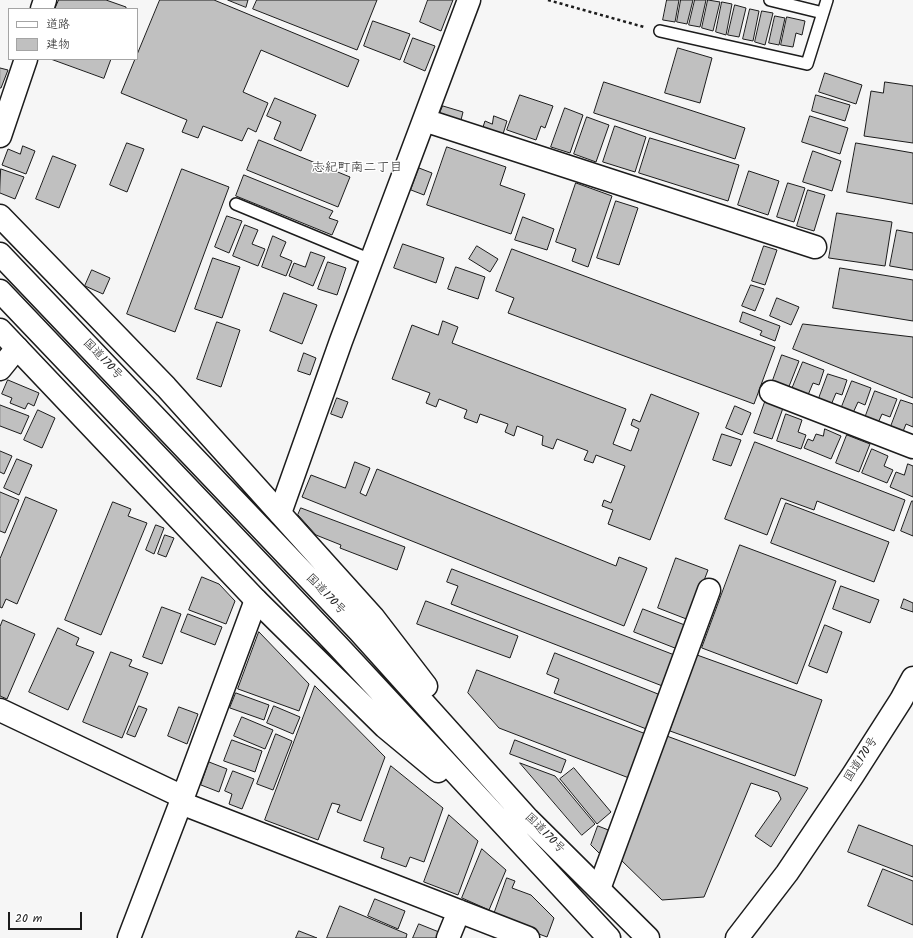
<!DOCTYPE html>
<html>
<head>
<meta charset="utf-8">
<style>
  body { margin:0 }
  #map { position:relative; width:913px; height:938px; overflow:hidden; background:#f6f6f6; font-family:Kalam,"Klee One",sans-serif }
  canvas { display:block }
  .legend { position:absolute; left:8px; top:8px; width:130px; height:52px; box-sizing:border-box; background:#fff; border:1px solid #a4a4a4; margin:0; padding:5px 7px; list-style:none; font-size:12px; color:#1c1c1c }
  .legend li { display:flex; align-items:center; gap:8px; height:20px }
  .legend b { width:20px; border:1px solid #a4a4a4 }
  .scale { position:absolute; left:8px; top:912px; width:74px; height:18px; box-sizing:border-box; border:2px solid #1c1c1c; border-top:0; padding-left:5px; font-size:12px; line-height:14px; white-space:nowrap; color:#1c1c1c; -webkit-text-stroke:3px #fff; paint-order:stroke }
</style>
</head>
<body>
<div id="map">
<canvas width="913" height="938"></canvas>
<ul class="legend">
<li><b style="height:5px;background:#fff"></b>道路</li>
<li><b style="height:11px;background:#c0c0c0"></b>建物</li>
</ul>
<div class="scale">20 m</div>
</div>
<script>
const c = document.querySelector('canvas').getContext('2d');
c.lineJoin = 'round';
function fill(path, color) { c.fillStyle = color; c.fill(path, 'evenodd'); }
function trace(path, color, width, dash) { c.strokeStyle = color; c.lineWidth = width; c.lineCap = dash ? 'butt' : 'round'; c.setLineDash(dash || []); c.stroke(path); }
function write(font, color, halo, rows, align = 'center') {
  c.font = font + ' Kalam,"Klee One",sans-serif'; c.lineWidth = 3; c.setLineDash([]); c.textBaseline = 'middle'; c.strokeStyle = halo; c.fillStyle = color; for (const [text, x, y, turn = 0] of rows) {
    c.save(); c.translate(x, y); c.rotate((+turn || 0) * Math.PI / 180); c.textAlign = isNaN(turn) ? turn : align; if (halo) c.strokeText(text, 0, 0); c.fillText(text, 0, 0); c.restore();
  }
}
const building = new Path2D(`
  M59,0h47l20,7v2h-71z
  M160,0h54l145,60 -11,27 -87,-37 -18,42 25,11 -12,29 -8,-4 -6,13 -39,-15 -5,12 -16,-6 5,-12 -66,-27 14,-34h2v-4z
  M228,0h20l-2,7z
  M257,0h120l-20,50 -104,-41z
  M428,0h25l-12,31 -21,-9z
  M667,0h12l-4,22 -12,-2z
  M681,0h12l-6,24 -10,-2z
  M695,0h11l-6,27 -11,-2z
  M708,0l12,2 -7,29 -11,-3z
  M722,2l10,2 -6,31 -10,-3z
  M735,5l11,3 -7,29 -11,-2z
  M750,9l9,2 -6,30 -10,-2z
  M762,11l11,2 -8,32 -10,-3z
  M775,16l10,2 -6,27 -10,-2z
  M787,17l18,4 -3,14 -6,-2 -3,14 -12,-2z
  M373,21l37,13 -10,26 -36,-14z
  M413,38l22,8 -10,25 -21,-9z
  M678,48l34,10 -12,45 -35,-10z
  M51,59h60l-7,19z
  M0,68l8,2 -7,18h-1z
  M825,73l37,12 -6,19 -37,-12z
  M604,82l141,46 -10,31 -141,-46z
  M885,82l28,4v57l-49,-7 7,-45 12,2z
  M520,95l33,11 -8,22 -4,-2 -5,14 -29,-10z
  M816,95l34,10 -5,16 -33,-10z
  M275,98l41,17 -15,36 -27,-12 7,-17 -14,-6z
  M443,106l20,6 -2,8 -21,-7z
  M565,108l18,7 -13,38 -19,-6z
  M494,116l13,5 -4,13 -20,-7 2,-6 7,3z
  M810,116l38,12 -8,26 -38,-12z
  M587,117l22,8 -13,37 -22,-8z
  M615,126l31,11 -11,35 -32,-10z
  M650,138l89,27 -11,36 -89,-28z
  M259,140l91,37 -12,30 -91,-37z
  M127,143l17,6 -17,43 -17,-7z
  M856,143l57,10v51l-66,-12z
  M23,146l12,5 -9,23 -24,-9 6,-16 12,5z
  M447,147l59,20 -6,18 25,9 -14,40 -84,-29z
  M813,151l28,10 -9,30 -29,-9z
  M53,156l23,9 -17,43 -23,-9z
  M419,168l13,5 -8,22 -13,-5z
  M1,169l23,8 -9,22 -15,-6z
  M182,169l47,18 -54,145 -48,-18z
  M749,171l30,10 -11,34 -30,-10z
  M244,175l89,36 -4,7 9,3 -6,14 -96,-39z
  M576,183l36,13 -24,71 -16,-6 4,-12 -20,-7z
  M788,183l17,5 -11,34 -17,-5z
  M808,190l17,5 -11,36 -17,-5z
  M616,201l22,7 -19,57 -22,-7z
  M837,213l55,9 -7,44 -56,-8z
  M227,216l15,5 -13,32 -14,-6z
  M523,217l31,12 -7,21 -32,-10z
  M245,225l13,5 -6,14 13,5 -7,17 -25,-10z
  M897,230l16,3v37l-23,-4z
  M273,236l13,6 -6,14 12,5 -6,15 -24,-9z
  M403,244l41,14 -8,25 -42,-15z
  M477,246l21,13 -8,13 -21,-13z
  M764,246l13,4 -12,35 -13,-4z
  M512,249l263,98 -21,57 -246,-91 6,-15 -18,-7z
  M311,252l14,5 -12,29 -24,-10 5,-13 11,4z
  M213,258l27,9 -18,51 -27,-9z
  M328,262l18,6 -9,27 -19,-6z
  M456,267l29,10 -7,22 -30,-10z
  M840,268l73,12v41l-80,-13z
  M92,270l18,8 -7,16 -18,-8z
  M751,285l13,4 -9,22 -13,-5z
  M284,293l33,12 -15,39 -32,-13z
  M777,298l22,9 -8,18 -21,-9z
  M743,312l37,14 -5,15 -15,-6 2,-4 -22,-9z
  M443,321l15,6 -6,16 174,66 -13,35 18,7 8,-22 -8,-4 2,-6 7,3 11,-28 48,19 -49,127 -42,-16 5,-14 -11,-4 2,-6 7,3 14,-37 -29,-11 -3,8 -9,-3 4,-9 -31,-12 -4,10 -11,-4 1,-9 -26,-10 -3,10 -9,-4 3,-8 -28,-10 -3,9 -13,-5 3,-8 -28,-11 -3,8 -10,-4 4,-10 -38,-14 20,-54 26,10z
  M217,322l23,8 -19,57 -24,-8z
  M803,324l110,13v61l-120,-49z
  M304,353l12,5 -6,17 -12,-4z
  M782,355l17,6 -11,28 -16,-6z
  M803,362l21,8 -5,15 -6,-2 -5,12 -16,-6z
  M828,374l19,6 -5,15 -6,-2 -5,12 -13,-4z
  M8,380l31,13 -5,13 -6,-3 -3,6 -15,-6 2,-5 -10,-4z
  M852,381l19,7 -6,17 -7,-3 -5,11 -12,-4z
  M875,391l22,8 -7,18 -8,-3 -4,9 -13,-5z
  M337,398l11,4 -6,16 -11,-4z
  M901,400l12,4v23l-7,-3 -4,10 -12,-5z
  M765,402l18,6 -11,31 -18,-6z
  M0,405l29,11 -8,18 -21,-8z
  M735,406l16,7 -9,22 -16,-7z
  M38,410l17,8 -13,30 -18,-8z
  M786,414l16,6 -4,12 8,3 -5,14 -24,-8z
  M825,429l16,7 -10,23 -27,-11 4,-9 5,2 3,-7 7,2z
  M722,434l19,6 -10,26 -18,-6z
  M847,435l23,9 -11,28 -23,-9z
  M755,442l150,58 -11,31 -77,-30 -3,9 -33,-12 -14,37 -42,-16z
  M872,449l16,7 -4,10 9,4 -6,13 -25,-10z
  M0,451l12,5 -8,18 -4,-2z
  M17,459l15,6 -13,30 -15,-7z
  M355,462l15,6 -10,25 6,3 11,-27 239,97 3,-9 28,11 -23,58 -322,-129 9,-22 34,13z
  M908,464l5,2v31l-23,-10 6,-15 8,3z
  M0,492l19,8 -14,33 -5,-2z
  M26,497l31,13 -40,94 -11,-5 -4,9 -2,-1v-48z
  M912,501h1v35l-12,-5z
  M113,502l18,7 -3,7 19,7 -46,112 -36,-15z
  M786,503l103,39 -15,40 -103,-39z
  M301,508l104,39 -8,23 -57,-22 1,-3 -25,-10 -18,-20z
  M156,525l8,3 -10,26 -8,-4z
  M165,535l9,3 -8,19 -8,-3z
  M740,545l96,36 -39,103 -95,-36z
  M676,558l32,12 -19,50 -31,-12z
  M452,569l225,87 -12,31 -214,-83 7,-18 -11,-4z
  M202,577l17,7 16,17 -9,23 -37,-14z
  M841,586l38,14 -9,23 -37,-14z
  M904,599l9,4v9l-12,-4z
  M426,601l92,35 -8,22 -93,-34z
  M162,607l19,7 -19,50 -19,-7z
  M643,609l47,18 -10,23 -46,-18z
  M188,614l34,13 -7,18 -34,-13z
  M3,620l32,14 -28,65 -7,-3v-69z
  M825,625l17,7 -15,41 -18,-7z
  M58,628l21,10 -3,7 18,7 -26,58 -39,-18z
  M259,632l50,52 -10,27 -61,-22z
  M111,652l21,8 -3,6 19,7 -26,65 -39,-16z
  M555,653l108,43 -14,34 -95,-37 5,-14 -12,-5z
  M697,655l125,45 -27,76 -125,-45z
  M477,670l169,64 -17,44 -130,-50 -31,-35z
  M315,686l70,71 -24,64 -24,-9 3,-7 -8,-2 -14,37 -53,-20z
  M236,693l33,12 -5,15 -34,-12z
  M139,706l8,3 -12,28 -8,-3z
  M274,706l26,11 -7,17 -26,-11z
  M179,707l19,7 -11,30 -19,-8z
  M242,717l31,13 -8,19 -31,-13z
  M276,734l16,7 -19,49 -16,-6z
  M664,735l144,53 -37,59 -16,-11 26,-37 -3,-7 -27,-9 -47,114 -42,3 -42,-41z
  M232,740l30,11 -7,21 -31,-11z
  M515,740l51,20 -5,13 -51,-19z
  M209,762l18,7 -8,23 -18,-7z
  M520,763l35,13 40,48 -13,11z
  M391,766l52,42 -19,54 -14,-5 -4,10 -25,-9 3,-10 -20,-7z
  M574,768l37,44 -14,12 -37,-45z
  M233,771l21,8 -12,30 -13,-5 3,-10 -7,-3z
  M449,815l29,26 -20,54 -34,-13z
  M859,825l54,21v31l-65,-25z
  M598,826l13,5 -9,25 -11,-11z
  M482,849l24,21 -17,40 -27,-12z
  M883,869l30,12v44l-45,-19z
  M507,878l8,3 -3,7 19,7 23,23 -7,19 -54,-20z
  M375,899l30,12 -7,18 -30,-13z
  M340,906l67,28 -1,4h-79z
  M419,924l20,8 -3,6h-23z
  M299,931l18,7h-21z`);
fill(building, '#c0c0c0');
trace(building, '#1c1c1c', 1);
const service = new Path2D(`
  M770,0l53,13
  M660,31l147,33 20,-64
  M236,204l135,56`);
const minor = new Path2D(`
  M42,9l3,-9
  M424,120l391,127
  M0,136l26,-77
  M0,369l17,-21
  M771,392l142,55
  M280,513l61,-172 128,-341
  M0,710l183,87
  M181,803l347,135
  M599,889l110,-299
  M129,938l54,-141 73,-197
  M448,938l11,-27`);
const trunk = new Path2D(`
  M0,216l166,171 207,230 53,69
  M0,254l359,377 169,188 120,119
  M0,291l338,355 271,292
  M0,330l256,270 129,127 53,44
  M737,938l50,-65 66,-98 48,-75 12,-22`);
trace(service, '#1c1c1c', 14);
trace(minor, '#1c1c1c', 25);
trace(trunk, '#1c1c1c', 25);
trace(new Path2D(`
  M548,0l96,27`), '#1c1c1c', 2.5, [3, 3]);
trace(service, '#fff', 11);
trace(minor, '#fff', 22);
trace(trunk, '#fff', 22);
write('12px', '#1c1c1c', '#fff', [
  ["国道170号",102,360,46],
  ["国道170号",325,595,46],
  ["国道170号",862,760,-57],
  ["国道170号",544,834,45]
]);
write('13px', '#1c1c1c', '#fff', [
  ["志紀町南二丁目",357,169]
]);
</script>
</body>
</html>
